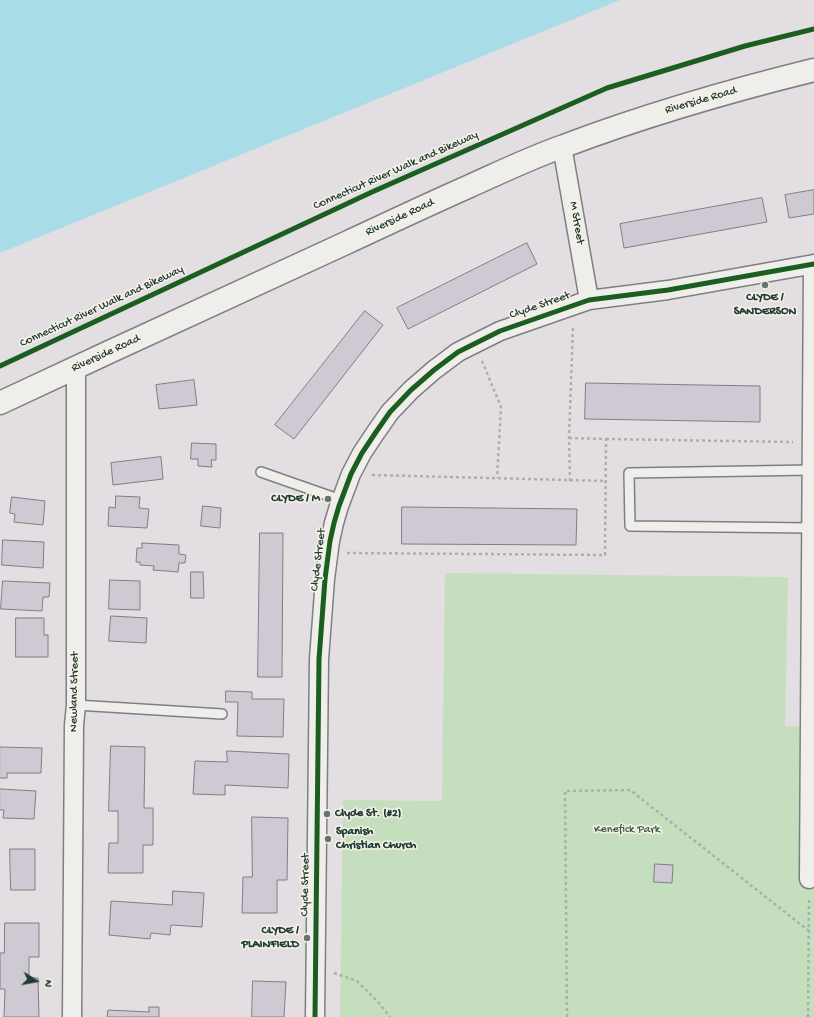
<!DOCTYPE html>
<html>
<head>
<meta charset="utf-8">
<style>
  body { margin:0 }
  #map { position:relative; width:814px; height:1017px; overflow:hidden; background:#e3dee2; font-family:"Gochi Hand",sans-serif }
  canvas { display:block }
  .north { position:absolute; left:16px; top:961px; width:40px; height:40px; -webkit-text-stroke:3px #f7f3e8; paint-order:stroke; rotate:101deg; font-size:11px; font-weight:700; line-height:16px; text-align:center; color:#1f3d34 }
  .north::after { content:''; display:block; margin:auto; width:14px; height:18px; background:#1f3d34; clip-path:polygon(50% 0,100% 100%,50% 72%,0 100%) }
</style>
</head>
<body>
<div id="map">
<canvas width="814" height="1017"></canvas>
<div class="north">N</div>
</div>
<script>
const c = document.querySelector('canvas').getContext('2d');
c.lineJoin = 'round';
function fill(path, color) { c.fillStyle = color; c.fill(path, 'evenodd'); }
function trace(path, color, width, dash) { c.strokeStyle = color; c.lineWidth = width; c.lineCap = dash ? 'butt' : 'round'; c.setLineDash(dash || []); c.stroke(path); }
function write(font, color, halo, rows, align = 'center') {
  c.font = font + ' "Gochi Hand",sans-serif'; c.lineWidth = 3; c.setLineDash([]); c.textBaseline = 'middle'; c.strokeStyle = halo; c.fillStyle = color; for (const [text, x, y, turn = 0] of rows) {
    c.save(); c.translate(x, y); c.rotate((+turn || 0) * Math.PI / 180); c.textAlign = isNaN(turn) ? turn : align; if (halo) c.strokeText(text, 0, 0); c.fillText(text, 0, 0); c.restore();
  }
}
fill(new Path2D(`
  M445,573l343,4 -3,149 29,1v290h-474l3,-217 99,1z`), '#c5debd');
fill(new Path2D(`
  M0,0h620l-620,253z`), '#a8dde8');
const building = new Path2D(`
  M814,190v24l-25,4 -4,-23z
  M762,198l5,24 -143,26 -4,-24z
  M527,243l10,21 -129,65 -11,-21z
  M365,311l18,14 -89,114 -19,-14z
  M194,380l3,25 -38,4 -3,-24z
  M586,383l174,3v36l-175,-3z
  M192,443l24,1v16h-5l1,7 -14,-1v-7h-7z
  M161,457l2,22 -50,6 -2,-22z
  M116,496l24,1 -1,11 10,1 -2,19 -39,-2 1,-19 6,1z
  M12,497l33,4 -2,24 -29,-3 1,-8 -5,-1z
  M203,506l18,2 -1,20 -19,-2z
  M402,507l175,2 -1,36 -174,-1z
  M260,533h23l-1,144h-24z
  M3,540l41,2 -1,26 -41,-3z
  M142,543l37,2v9l7,1 -1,8h-6l-1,9 -25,-2 1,-4 -14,-1v-3h-4l1,-14h5z
  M191,572h12l1,26h-13z
  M110,580l30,1v29l-31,-1z
  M3,581l47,2 -1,14h-6l-1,14 -41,-2z
  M111,616l36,2 -1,25 -37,-2z
  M16,618h28v17h4v22h-32z
  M226,691l26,1v7h32l-1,38 -46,-1 1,-34h-12z
  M111,746l34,1 -1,61h9v37h-10v28h-35l1,-30h9v-32h-9z
  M0,747l42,1 -1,25h-34v5h-7z
  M227,751l62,3 -1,34 -63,-3v10l-32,-1 2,-33 32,1z
  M0,789l36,2 -2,28 -31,-1 1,-8h-4z
  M252,817l36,1 -1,62h-10v33h-35l1,-36h9z
  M10,849h25v41h-24z
  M655,864l18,1 -1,18 -18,-1z
  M173,891l31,2 -2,34 -31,-2 -1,10 -19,-2 -1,6 -41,-4 2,-34 61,4z
  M5,923h34v34h-10v21h9l1,39h-35l1,-28h-5v-36h4z
  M253,981l33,1 -2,35h-32z
  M149,1007h10v10h-52l1,-7 41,2z`);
fill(building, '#cfc9d4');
trace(building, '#7d8080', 1);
const lane = new Path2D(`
  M261,472l80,28
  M812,528l-182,-2 -1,-53 183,-3
  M76,705l146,9`);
const street = new Path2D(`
  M562,146l27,154
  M809,879l4,-615
  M72,1017l2,-292 2,-20v-337
  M315,1017l4,-358 6,-80 5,-38 4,-18 5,-17 12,-32 11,-21 14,-21 14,-20 21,-22 23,-20 24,-18 42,-21 89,-31 79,-10 146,-26`);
const secondary = new Path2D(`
  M0,403c115,-54 230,-107 346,-160 41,-19 83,-39 124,-57 31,-14 62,-29 94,-40 82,-31 165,-55 250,-76`);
trace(lane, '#7d8080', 12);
trace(street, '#7d8080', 21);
trace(secondary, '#7d8080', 25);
trace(new Path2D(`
  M482,361l19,46 -4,71
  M606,439l187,3
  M372,475l234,6
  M570,481l-1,-43 4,-112
  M347,553l258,2 1,-116 -37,-1
  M334,973l23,8 21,21 12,15
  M567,1017l-2,-226 65,-1 179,141
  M808,1017l1,-119`), '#adafac', 2.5, [3, 3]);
trace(lane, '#f0eeeb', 9);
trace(street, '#f0eeeb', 18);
trace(secondary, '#f0eeeb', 22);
trace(new Path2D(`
  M0,366l372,-174 235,-104 138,-42 69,-17
  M315,1017l4,-358 6,-80 5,-38 4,-18 5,-17 12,-32 11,-21 14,-21 14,-20 21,-22 23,-20 24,-18 42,-21 89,-31 79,-10 146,-26`), '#1b5e20', 5);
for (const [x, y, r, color] of [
  [765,285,4,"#647571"],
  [328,499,4,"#647571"],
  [327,814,4,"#647571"],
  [328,839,4,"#647571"],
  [307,938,4,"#647571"]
]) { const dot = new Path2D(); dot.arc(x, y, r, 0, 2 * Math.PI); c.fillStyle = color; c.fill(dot); trace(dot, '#f7f3e8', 1.5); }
write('12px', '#1f3d34', '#f7f3e8', [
  ["Riverside Road",701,101,-16],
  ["Connecticut River Walk and Bikeway",396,171,-24],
  ["Riverside Road",400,218,-25],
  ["M Street",576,223,80],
  ["Clyde Street",540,306,-19],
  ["Connecticut River Walk and Bikeway",102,307,-25],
  ["Riverside Road",106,354,-25],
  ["Clyde Street",319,560,-83],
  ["Newland Street",75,692,-89],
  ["Clyde Street",306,885,-89]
]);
write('bold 12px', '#1f3d34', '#f7f3e8', [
  ["CLYDE /",765,298,"center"],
  ["SANDERSON",765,312,"center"],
  ["CLYDE / M",320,499],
  ["Clyde St. (#2)",335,814,"left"],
  ["Spanish",336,832,"left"],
  ["Christian Church",336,846,"left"],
  ["CLYDE /",299,931],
  ["PLAINFIELD",299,945]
], 'right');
write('12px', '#3b5d49', '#f7f3e8', [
  ["Kenefick Park",627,830]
]);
</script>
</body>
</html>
